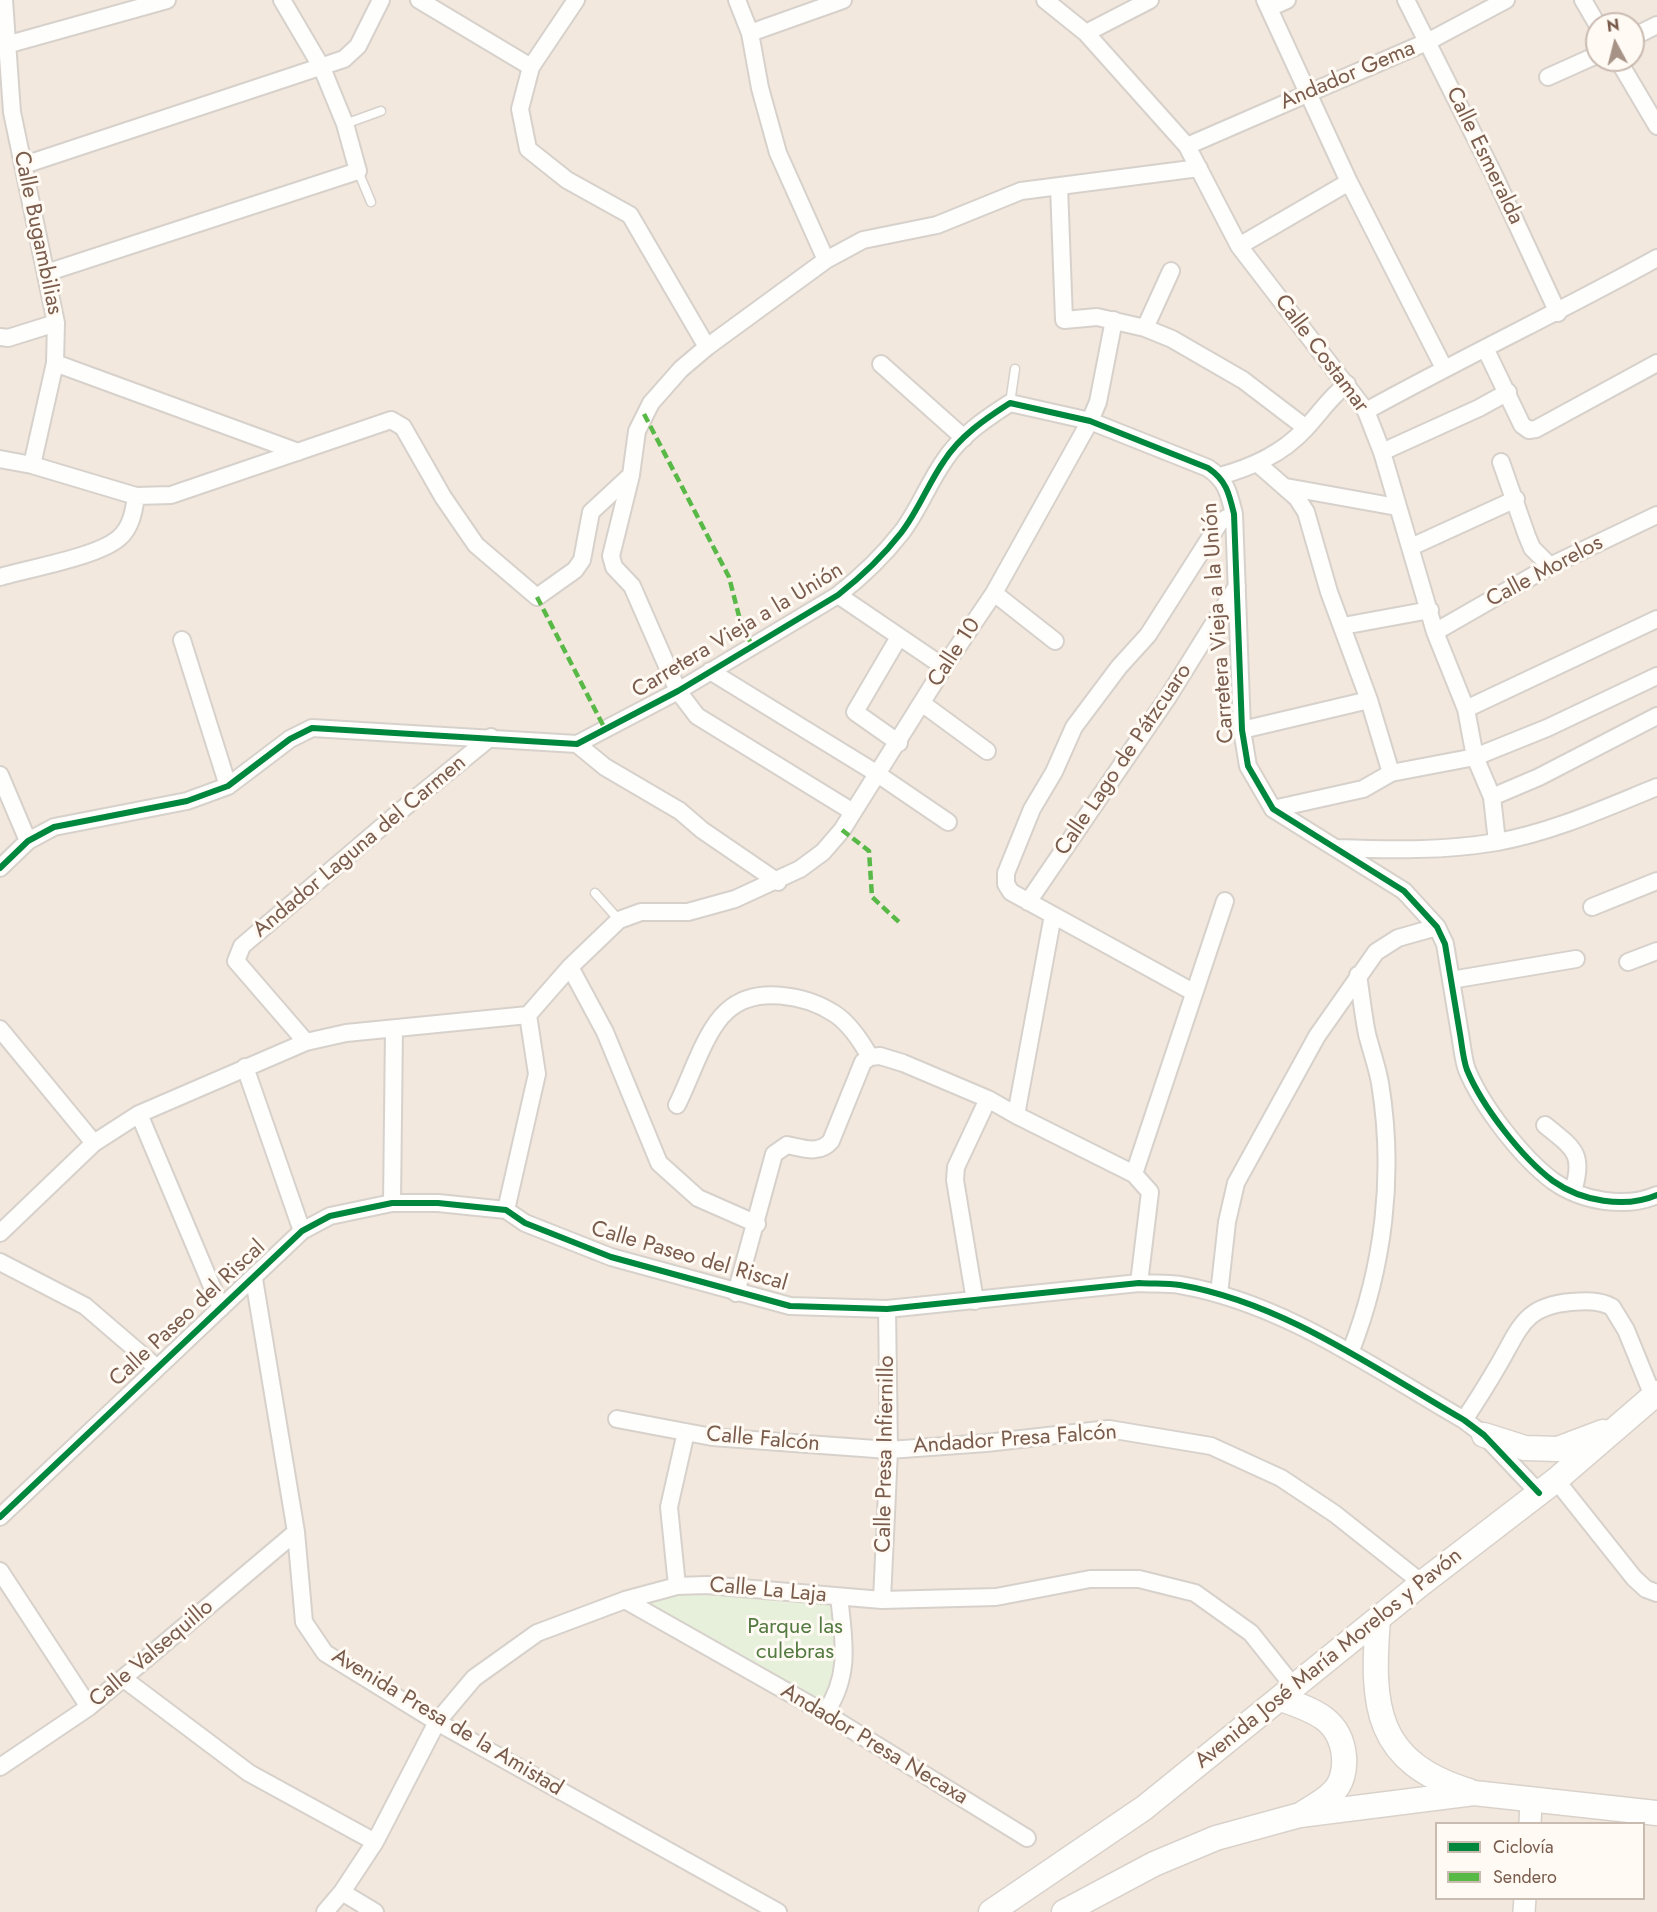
<!DOCTYPE html>
<html>
<head>
<meta charset="utf-8">
<style>
  body { margin:0 }
  #map { position:relative; width:1657px; height:1912px; overflow:hidden; background:#f9f5f0; font-family:Jost,sans-serif }
  canvas { display:block }
  .legend { position:absolute; left:1435px; top:1822px; width:210px; height:78px; box-sizing:border-box; background:#fffaf3; border:2px solid #cabbb1; margin:0; padding:8px 10px; list-style:none; font-size:18px; color:#7a5c4d }
  .legend li { display:flex; align-items:center; gap:12px; height:30px }
  .legend b { width:30px; border:2px solid #cabbb1 }
  .north { position:absolute; left:1585px; top:12px; width:60px; height:60px; box-sizing:border-box; background:#fffaf3; border:2px solid #cabbb1; border-radius:50%; rotate:353deg; font-size:16px; font-weight:700; line-height:24px; text-align:center; color:#7a5c4d }
  .north::after { content:''; display:block; margin:auto; width:21px; height:27px; background:#a69286; clip-path:polygon(50% 0,100% 100%,50% 72%,0 100%) }
</style>
</head>
<body>
<div id="map">
<canvas width="1657" height="1912"></canvas>
<ul class="legend">
<li><b style="height:8px;background:#00873e"></b>Ciclovía</li>
<li><b style="height:8px;background:#58b947"></b>Sendero</li>
</ul>
<div class="north">N</div>
</div>
<script>
const c = document.querySelector('canvas').getContext('2d');
c.lineJoin = 'round';
function fill(path, color) { c.fillStyle = color; c.fill(path, 'evenodd'); }
function trace(path, color, width, dash) { c.strokeStyle = color; c.lineWidth = width; c.lineCap = dash ? 'butt' : 'round'; c.setLineDash(dash || []); c.stroke(path); }
function write(font, color, halo, rows, align = 'center') {
  c.font = font + ' Jost,sans-serif'; c.lineWidth = 6; c.setLineDash([]); c.textBaseline = 'middle'; c.strokeStyle = halo; c.fillStyle = color; for (const [text, x, y, turn = 0] of rows) {
    c.save(); c.translate(x, y); c.rotate((+turn || 0) * Math.PI / 180); c.textAlign = isNaN(turn) ? turn : align; if (halo) c.strokeText(text, 0, 0); c.fillText(text, 0, 0); c.restore();
  }
}
fill(new Path2D(`
  M0,0h1657v1912h-1657zM1597,24h36v36h-36zM1436,1824h208v74h-208z`), '#f2e8de');
fill(new Path2D(`
  M677,1586l162,11 5,46 -19,70 -196,-114z`), '#e7f0db');
const service = new Path2D(`
  M345,124l36,-13
  M358,171l13,31
  M1010,403l5,-34
  M595,893l24,27`);
const minor = new Path2D(`
  M4,0l8,112 44,211 -1,40 -23,102
  M419,0l112,67
  M576,0l-45,67 -11,42 8,40 39,31 63,35 77,132
  M737,0l13,33 10,55 18,65 48,107
  M1045,0l41,33 101,113 52,100 127,165 16,41 53,180 31,77 9,48 17,40 5,45
  M1265,0l84,182 95,186
  M1406,0l87,173 65,140
  M1583,0l14,24
  M1269,8l18,-8
  M750,33l93,-33
  M1086,33l64,-33
  M1633,37l24,-12
  M6,45l161,-45
  M1618,60l39,66
  M1548,77l49,-22
  M1187,146l242,-105 77,-41
  M24,165l320,-106 14,-13 23,-46
  M1059,186l5,134 33,-3 48,11 27,11 71,41 63,48
  M1239,246l110,-64
  M46,273l312,-102 -13,-47 -23,-56 -40,-68
  M1145,328l26,-57
  M0,337l8,1 48,-15
  M1486,350l36,75 7,5 7,-1 121,-66
  M55,363l243,89
  M881,364l83,74
  M1366,411c96,-53 195,-100 291,-153
  M1382,452l97,-44 29,-16
  M0,459l32,6 104,31 35,-1 220,-75 12,7 40,70 33,48 61,52 38,-27 7,-10 9,-48 40,-37
  M1501,462l26,74 5,12 18,18
  M1257,463l40,35 9,14 23,80 40,108 22,73
  M1220,476c32,-9 62,-22 85,-47 15,-16 25,-32 42,-45
  M1286,487l111,20
  M1411,547l105,-48
  M0,577c30,-9 97,-20 119,-39 12,-10 15,-27 17,-42
  M994,593l61,48
  M838,595l106,72
  M1343,626l87,-16
  M1435,632l115,-66 107,-51
  M899,637l-44,75 44,31
  M182,640l46,146
  M710,671l166,102 72,49
  M923,704l64,47
  M1466,709l191,-90
  M1242,730l127,-30
  M577,744l28,23 75,44 22,19 76,52
  M0,775l28,66
  M1492,797l47,-20 118,-61
  M1273,809l90,-20 28,-16 84,-16 72,-29 110,-52
  M853,812l-156,-96 -19,-25 -46,-105 -18,-19 -3,-11 20,-81 6,-44 14,-28 30,-34 26,-22 119,-87 37,-20 74,-15 84,-34 178,-23
  M1337,848c53,2 107,3 160,-6 56,-10 108,-34 160,-55
  M0,868l28,-27 26,-14 133,-26 41,-15 62,-47 22,-11 265,16 101,-53 160,-96c23,-18 45,-39 63,-62 17,-22 27,-49 43,-72 16,-25 41,-42 66,-58l80,18 118,47c18,12 21,25 26,46l8,216 6,36 25,43 131,82 33,36 8,17c5,30 10,60 15,90 2,11 3,25 7,36 15,36 54,87 86,111 28,20 72,28 104,14
  M1028,902l140,-205 69,-111
  M1592,907l65,-26
  M1628,962l29,-11
  M570,967l35,65 54,131 39,35 59,26
  M1451,980l125,-21
  M1193,992l-182,-100 -5,-8v-11l26,-64 22,-37 20,-45 45,-60 29,-32 72,-113 14,-8
  M0,1029l94,114
  M306,1042l-70,-81 6,-15 169,-144 80,-65
  M870,1057l10,-1 23,7 85,36 28,16 118,59 16,18 -11,91
  M245,1067l57,164
  M677,1105c14,-27 28,-75 50,-94 28,-26 79,-16 108,3 15,10 26,27 35,43
  M139,1114l82,194
  M1016,1115l37,-200
  M1545,1125c28,23 40,28 28,66
  M1134,1174l91,-273
  M392,1203l2,-174
  M506,1210l31,-136 -9,-59
  M0,1233l94,-90 45,-29 167,-72 40,-9 182,-18 42,-48 49,-47 22,-8h47l47,-13 65,-30 23,-17 19,-22 102,-163 50,-74 96,-172 8,-19 16,-82
  M0,1262l85,44 71,61
  M254,1279l42,253 8,90 21,31 112,69 341,190
  M736,1293l38,-139 13,-9c16,3 32,10 44,-4l32,-79 7,-5
  M1219,1294l8,-72 9,-39 81,-147 59,-84 22,-14 39,-11
  M975,1301l-20,-121 1,-13 32,-68
  M1350,1353c34,-86 45,-179 30,-270 -3,-17 -9,-33 -13,-49 -4,-20 -6,-40 -9,-59
  M617,1419l95,18 177,13 97,-7 123,-14 102,17 70,32 54,36 87,69
  M1464,1420c12,-18 24,-37 35,-56 21,-36 25,-58 72,-62 14,-1 28,-2 41,5l14,23 27,66
  M1556,1480l78,98 12,11 11,4
  M0,1517l302,-286 28,-15 62,-13h46l68,7 19,13 86,34 179,49 97,3 252,-26c14,1 28,0 41,2 104,18 195,84 284,135l20,15 55,58
  M0,1571l89,136
  M677,1586l-8,-79 17,-75
  M625,1600l198,112 204,126
  M882,1600l7,-150 -2,-141
  M124,1679l125,94 126,69
  M825,1713c26,-37 19,-73 14,-116
  M0,1767l89,-60 207,-175
  M342,1892l33,20
  M325,1912l17,-20 33,-50 62,-120 37,-44 63,-45 88,-33 52,-14 30,-1 175,15 114,-3 94,-18h49l56,14 56,40 43,54`);
const tertiary = new Path2D(`
  M1530,1824l1,-23
  M1524,1912l1,-14`);
const secondary = new Path2D(`
  M1484,1435l41,13 33,1 45,-17
  M1378,1619c-7,88 -3,143 91,172
  M1281,1699c32,11 60,20 63,58 1,12 -2,27 -11,35 -8,9 -21,15 -31,22
  M991,1912l153,-104 278,-225 134,-103 101,-87
  M1064,1912l90,-48 62,-26 84,-23 174,-22 183,20`);
trace(service, '#d7d1cb', 11);
trace(minor, '#d7d1cb', 20);
trace(tertiary, '#d7d1cb', 24);
trace(secondary, '#d9d2cb', 27);
trace(service, '#fefefd', 8);
trace(minor, '#fefefd', 16);
trace(tertiary, '#fefefd', 21);
trace(secondary, '#fefefd', 24);
trace(new Path2D(`
  M644,414l85,163 12,47 12,23
  M537,597l68,132
  M842,830l27,21 3,46 28,26`), '#58b947', 4.5, [9, 4.5]);
trace(new Path2D(`
  M0,868l28,-27 26,-14 133,-26 41,-15 62,-47 22,-11 265,16 101,-53 160,-96c23,-18 45,-39 63,-62 17,-22 27,-49 43,-72 16,-25 41,-42 66,-58l80,18 118,47c18,12 21,25 26,46l8,216 6,36 25,43 131,82 33,36 8,17c5,30 10,60 15,90 2,11 3,25 7,36 15,36 54,87 86,111 28,20 72,28 104,14
  M0,1517l302,-286 28,-15 62,-13h46l68,7 19,13 86,34 179,49 97,3 252,-26c14,1 28,0 41,2 104,18 195,84 284,135l20,15 55,58`), '#00873e', 6);
write('22px', '#7a5c4d', '#fffaf3', [
  ["Andador Gema",1348,76,-23],
  ["Calle Esmeralda",1484,156,64],
  ["Calle Bugambilias",37,233,78],
  ["Calle Costamar",1321,354,53],
  ["Calle Morelos",1545,572,-28],
  ["Carretera Vieja a la Unión",1219,623,-94],
  ["Carretera Vieja a la Unión",738,631,-31],
  ["Calle 10",955,653,-57],
  ["Calle Lago de Pátzcuaro",1124,760,-56],
  ["Andador Laguna del Carmen",360,847,-40],
  ["Calle Paseo del Riscal",689,1257,16],
  ["Calle Paseo del Riscal",188,1314,-43],
  ["Calle Falcón",763,1440,5],
  ["Andador Presa Falcón",1015,1440,-4],
  ["Calle Presa Infiernillo",886,1454,-89],
  ["Calle La Laja",768,1591,5],
  ["Calle Valsequillo",152,1654,-40],
  ["Avenida José María Morelos y Pavón",1329,1659,-39],
  ["Avenida Presa de la Amistad",447,1723,31],
  ["Andador Presa Necaxa",874,1745,31]
]);
write('22px', '#537a41', '#fffaf3', [
  ["Parque las",795,1628],
  ["culebras",795,1653]
]);
</script>
</body>
</html>
